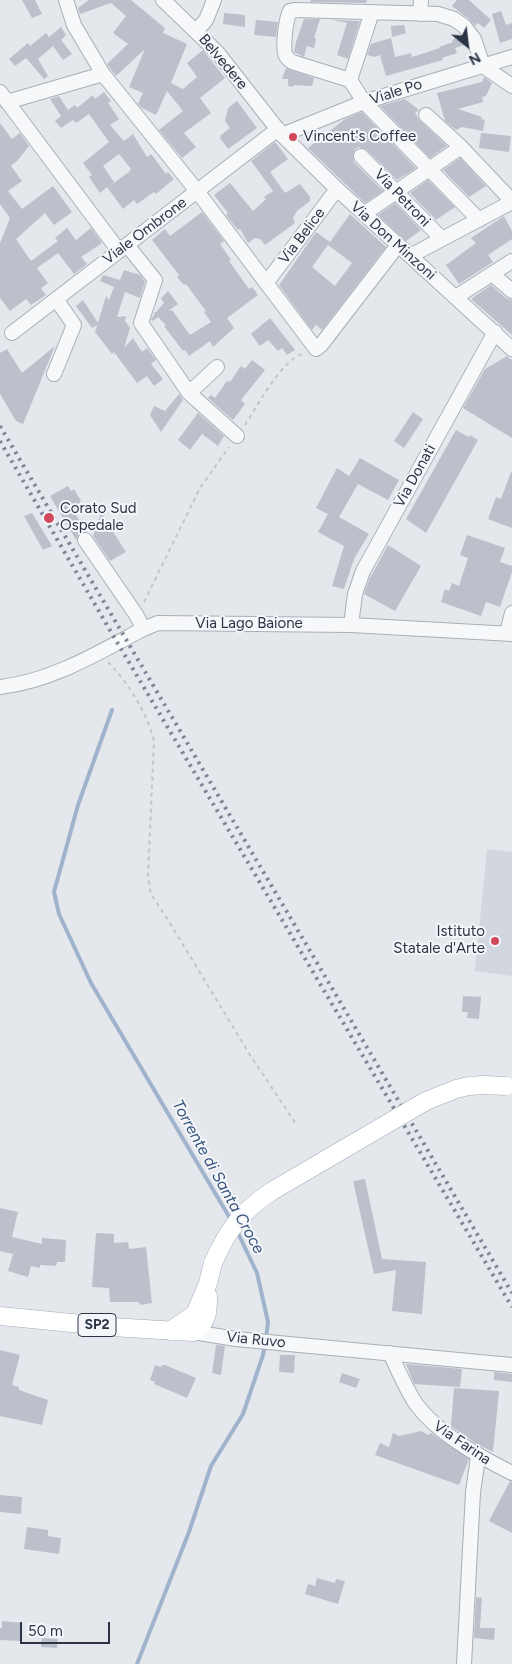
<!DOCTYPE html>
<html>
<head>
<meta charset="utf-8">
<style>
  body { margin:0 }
  #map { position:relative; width:512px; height:1664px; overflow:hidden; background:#e4e7ec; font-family:Figtree,sans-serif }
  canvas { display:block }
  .north { position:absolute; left:442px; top:20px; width:50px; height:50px; -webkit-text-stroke:4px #f4f6f9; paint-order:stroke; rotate:151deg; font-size:14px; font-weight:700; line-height:20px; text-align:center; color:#2b3445 }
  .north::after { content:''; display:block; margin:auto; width:18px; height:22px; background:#2b3445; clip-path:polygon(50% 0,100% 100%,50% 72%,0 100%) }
  .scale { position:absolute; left:20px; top:1622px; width:90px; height:22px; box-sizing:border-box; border:2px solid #2b3445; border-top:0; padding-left:6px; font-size:15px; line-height:18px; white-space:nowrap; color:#2b3445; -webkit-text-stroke:4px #f4f6f9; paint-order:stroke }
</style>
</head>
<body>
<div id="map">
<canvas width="512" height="1664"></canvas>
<div class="north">N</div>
<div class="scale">50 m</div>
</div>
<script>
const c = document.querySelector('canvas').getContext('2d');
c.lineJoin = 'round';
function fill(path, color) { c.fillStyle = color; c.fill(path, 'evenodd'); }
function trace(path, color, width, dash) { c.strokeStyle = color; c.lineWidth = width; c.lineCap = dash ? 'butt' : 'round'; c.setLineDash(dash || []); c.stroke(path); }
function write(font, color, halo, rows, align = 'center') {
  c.font = font + ' Figtree,sans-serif'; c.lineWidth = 4; c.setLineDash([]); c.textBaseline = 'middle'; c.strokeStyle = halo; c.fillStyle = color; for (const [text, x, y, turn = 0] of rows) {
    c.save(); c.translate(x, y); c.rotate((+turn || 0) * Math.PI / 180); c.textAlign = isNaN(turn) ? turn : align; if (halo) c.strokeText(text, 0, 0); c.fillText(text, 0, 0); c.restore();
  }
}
fill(new Path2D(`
  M487,849l25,3v124l-37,-5z`), '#d2d6de');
trace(new Path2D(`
  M112,710l-34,95 -24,87 5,22 32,69 140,237
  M237,1231l20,42 11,49 -2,16
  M137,1664l52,-132 22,-66 32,-52 20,-59 2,-10`), '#9fb4cc', 4);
fill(new Path2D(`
  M22,0h13l7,14 -10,4z
  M89,0h42l34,28 -2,5 24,11 -16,39 12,6 14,-12 -10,-14 16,-13 22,28 -25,20 11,15 -27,20 12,14 -14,11 -23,-28 24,-19 -16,-20 -11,24 -14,-7 -4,-4 5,-11 -14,-6 16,-38 -29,27 -9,-12 21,-20 -15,-11 13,-17 -15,-13 -31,11 -2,-6z
  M311,0h56l-1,3 -56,-1z
  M457,0h12l22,20 -7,8 -6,-5 -3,3 -6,-7 -17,-13z
  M501,11l5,14 6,-2v16l-12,4 -8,-29z
  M224,13l21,2v12l-22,-3z
  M304,19h16l-6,19 2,1 -2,9 -7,-2 -3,11 -10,-5 2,-10z
  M256,20l22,2 -2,15 -22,-2z
  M332,20l28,1 -12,38 -11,-4 10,-32z
  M404,25l2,8 -14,4 -1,-11z
  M61,27l5,8 -5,5 11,14 -9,6 -10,-14 -15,13 10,17 -4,3 -18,-21 -11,8 -6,-7 19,-16 2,3 16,-13 3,4z
  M461,37l6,7 -12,4 2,5 -15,5 1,2 -57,16 -6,-21 -6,2 -7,-2 4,-11 20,-6 4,19 16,-4 1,4 28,-9 -1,-1 14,-5 -1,-2z
  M286,68l28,10 -2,8 -18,-1 -1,2 -5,-1v-7h-6z
  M484,77l8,6 -6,13 -4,1 1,5 -25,7 24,8 -1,2 4,1 -2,11 -21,-4 -6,3 -11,-9 -8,-28 45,-11z
  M104,92l7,9 -3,2 11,16 -9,6 14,16 9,-7 14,23 4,-3 15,20 2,-2 6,7 -18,15 -2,-2 -17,12 -3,-4 -11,9 -16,-22 -7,6 -11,-16 3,-2 -9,-12 26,-21 -20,-28 -13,9 -3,-3 -12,8 -6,-7 6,-5 -11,-17 9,-3 9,14 7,-5 2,3 16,-13 2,4zM119,154l12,15 -2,3 -21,15 6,-5 -11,-16z
  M405,99l14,11 -4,3 5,8 27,25 -17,12 -50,-52z
  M237,101l20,27 -29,21 -8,-11 1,-3 9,-7 -5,-7 3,-13z
  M362,112l54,56 -19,12 -30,-30 -8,-3 -4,2 -2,5 1,8 29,29 -18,12 -57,-55 37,-29z
  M0,123l12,16 8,-6 9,13 -12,15 -6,5 11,15 -14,10 14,18 31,-23 19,26 -18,13 -9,-12 -29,26 15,22 27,-20 -3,-3 12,-10 9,12 15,-12 11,15 -21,14 6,7 -13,10 -16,-21 -21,15 11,15 -7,5 5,7 -15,10 -5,-6 -16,12 -10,-13v-55l10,-25 -10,-14z
  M481,133l30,3 -2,16 -30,-4z
  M275,142l13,17 -18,13 15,21 15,-9 10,13v4l-13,10 -4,7 2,5 -30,22 -5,-6 -5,-1 -7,5 -8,-14 -2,1 -12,-15 2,-2 -14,-18 16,-12 23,28 13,-12 -2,-2 9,-6 -22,-30z
  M460,158l26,28 -17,11 -26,-27z
  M428,180l27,27 -19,13 -26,-27z
  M395,203l26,27 -15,11 -28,-26z
  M202,212l22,29 -4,3 11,16 -2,1 20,28 3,-2 6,8 -31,23 7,10 -21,19 -3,-6 -21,15 -4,-6 -2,1 -19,-25 2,-1 -8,-8 -5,4 -2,-1 4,-7 -1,-1h2l8,-9 -3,-5 7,-7 10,13 -10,7 4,-1 18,25 21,-13 -7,-10 2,-1 -20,-27 -2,1 -7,-8 2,-2 -27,-35 13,-11 5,7z
  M350,214l36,33 -64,83 -6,-5 -4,5 -33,-45 37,-53 14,10 -18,25 23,19 17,-23 -24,-18z
  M504,216l8,15v8l-24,16 5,7 -34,22 -13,-19 30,-22 -5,-5z
  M124,270l16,5 5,7 -5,16 -15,-6 -8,25 9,-1 -1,5 5,7 -6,20 9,-10 9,14 5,-4 9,12 -5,4 12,15 -9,7 -7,-10 -10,7 -23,-31 -2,2 -17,-22 2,-7 -5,3 -16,-22 7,-6 15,23 8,-27 3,4 5,-13 -14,-6 3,-6 17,5z
  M491,285l15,13 6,2v35l-41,-36z
  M270,318l25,32 -8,5 -5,-7 -4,3 -10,-11 -8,6 -9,-12z
  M55,346l-32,78 -7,-3 -16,-27v-41l7,-4 15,24z
  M507,356l5,4v78l-49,-30 22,-39z
  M252,360l13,10 -24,30 4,4 -12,16 -25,-22 3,-3 4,3 12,-17 3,1 11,-16 4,3z
  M179,394l4,6 -22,32 -11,-17 4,-9 11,5z
  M413,412l10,7 -19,29 -10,-7z
  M198,413l26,23 -6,10 -16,-12 -12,16 -12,-10z
  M456,430l13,7 1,-2 8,5 -52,93 -20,-14z
  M360,458l39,22 -11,20 -30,-16 -19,33 30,17 -15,25 -10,30 -12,-3 12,-40 -26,-14 10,-18 -12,-6 21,-40 12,8z
  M511,472l1,1v55l-24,-9 8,-22 5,2z
  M68,486l3,5 3,-2 7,12 -2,2 3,6 -7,4 10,18 -5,2 -4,7 -26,-44z
  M32,513l20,33 -9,4 -19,-34z
  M101,513l25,39 -16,9 -17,-25z
  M467,535l38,13 -5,14 12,4v6l-12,35 -14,-5 -5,14 -40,-14 4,-13 4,2 3,-8 7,3 9,-28 -8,-3z
  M388,545l33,21 -26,45 -31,-17 6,-16z
  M463,996l18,1 -2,22 -12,-1 1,-6h-6z
  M365,1179l17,80 44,3 -4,52 -30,-3 4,-41 -22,4 -21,-93z
  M0,1208l18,4 -6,25 30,7v-6l24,2 -1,22h-8l-1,4 -16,-1v3l-9,-2 -3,11 -20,-6 5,-17 -13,-3z
  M96,1233l18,1v9l14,-1 1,7 17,-2 6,56 -12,2 -1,-3h-29l-1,-14 -17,-1z
  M216,1345l9,1 -4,29 -9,-2z
  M0,1350l20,5 -8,30 7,2v3l29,10 -6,25 -42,-9z
  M280,1355h15l-1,18 -15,-1z
  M406,1364l56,5 -2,18 -46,-3z
  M155,1365l6,2 1,-2h3l31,13 -9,20 -33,-14 1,-2 -5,-2z
  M494,1372l18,2v8l-18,-2z
  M342,1373l18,6 -4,9 -17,-6z
  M454,1388l45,3 -6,61 -18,-9 -24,-17z
  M421,1431l7,4 3,-2 38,26 -10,26 -84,-30 5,-12 9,4 4,-14 6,3z
  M510,1481l2,1v51l-23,-12z
  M0,1495l22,2 -1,17 -21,-2z
  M27,1527l21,3v6l13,2 -2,16 -35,-5z
  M317,1578l18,5 1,-4 9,2 -7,23 -33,-10 3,-10 7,2z
  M476,1597l6,1 -2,30h15l-1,12 -20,-2z
  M2,1621l20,2 -1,18 -21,-1v-12h2z
  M42,1638l16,1 -1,9 -16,-1z`), '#bbc0ca');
const minor = new Path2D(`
  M66,0l8,25 29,49 94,117 119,158 5,-4 77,-100
  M163,0l54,52 65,83 55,54 175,160
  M420,14l1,-14
  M196,31l10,-11 8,-20
  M350,80l22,-68
  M0,92l119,159
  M7,102l96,-28
  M426,115l35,32 51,54
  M282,135l82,-33 148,-45
  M361,156l81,83
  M364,214l97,-67
  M479,220l-115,-118 -14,-22 -58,-18c-3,-2 -4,-3 -6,-6 -4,-8 0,-37 4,-45l6,-1 142,4 16,5 10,7 10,13 9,27 29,20
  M127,245l28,35 -14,43 48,70 48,43
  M410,256l102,-54
  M492,274l20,17
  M267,282l70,-93
  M456,297l56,-36
  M12,333l266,-204
  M54,374l20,-49 -18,-26
  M189,393l28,-26
  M85,540l52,76 6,13
  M351,625l4,-31 8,-23 132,-239
  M507,633l5,-20
  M0,687c52,-6 98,-34 143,-58l15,-6 193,2 161,9
  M193,1332l43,7 276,26
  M390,1353c8,17 16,36 26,51 22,30 64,53 96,69
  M464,1664l9,-172 5,-35`);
const major = new Path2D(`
  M0,1316l112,11 81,5
  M170,1331l25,-17 13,-31 5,-20
  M193,1332c15,-9 15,-20 15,-36`);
trace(minor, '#a9aeb7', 16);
trace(major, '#a3abb8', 19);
trace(new Path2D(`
  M245,425c13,-20 36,-64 57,-71
  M144,602l56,-114 29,-41
  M108,662c21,22 38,49 46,79l-6,135 3,18 17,26 82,135 46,69`), '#c2c5cb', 2, [4, 4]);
trace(minor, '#f7f8fa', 14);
trace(major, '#fff', 18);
trace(new Path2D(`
  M0,426l512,867
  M0,441l111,191 401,675`), '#7d8696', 4, [2.5, 5]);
const majorBridge = new Path2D(`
  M213,1263c15,-34 28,-51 59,-72l154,-90 30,-12 13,-3 14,-1 23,1`);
trace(majorBridge, '#a3abb8', 19, []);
trace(majorBridge, '#fff', 18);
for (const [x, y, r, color] of [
  [293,137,5,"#d1495b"],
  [49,518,6,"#d1495b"],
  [495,941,5,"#d1495b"]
]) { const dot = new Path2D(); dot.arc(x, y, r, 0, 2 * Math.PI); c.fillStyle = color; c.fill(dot); trace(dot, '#f4f6f9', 2); }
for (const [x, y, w] of [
  [97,1325,38]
]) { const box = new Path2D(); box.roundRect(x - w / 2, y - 11.5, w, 23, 4); c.fillStyle = '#f4f6f9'; c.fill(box); trace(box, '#2b3445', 1); }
write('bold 14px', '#2b3445', null, [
  ["SP2",97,1325]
]);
write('15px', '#2b3445', '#f4f6f9', [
  ["Belvedere",223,62,50],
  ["Viale Po",396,92,-18],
  ["Via Petroni",402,198,46],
  ["Viale Ombrone",145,231,-37],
  ["Via Belice",302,236,-53],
  ["Via Don Minzoni",393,241,42],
  ["Via Donati",415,476,-61],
  ["Via Lago Baione",249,624],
  ["Via Ruvo",256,1340,6],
  ["Via Farina",462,1443,34]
]);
write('15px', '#2b3445', '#f4f6f9', [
  ["Vincent's Coffee",303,137],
  ["Corato Sud",60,509],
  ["Ospedale",60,526],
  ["Istituto",485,932,"right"],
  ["Statale d'Arte",485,949,"right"]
], 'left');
write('italic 16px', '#34527a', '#f4f6f9', [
  ["Torrente di Santa Croce",218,1177,61]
]);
</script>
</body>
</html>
